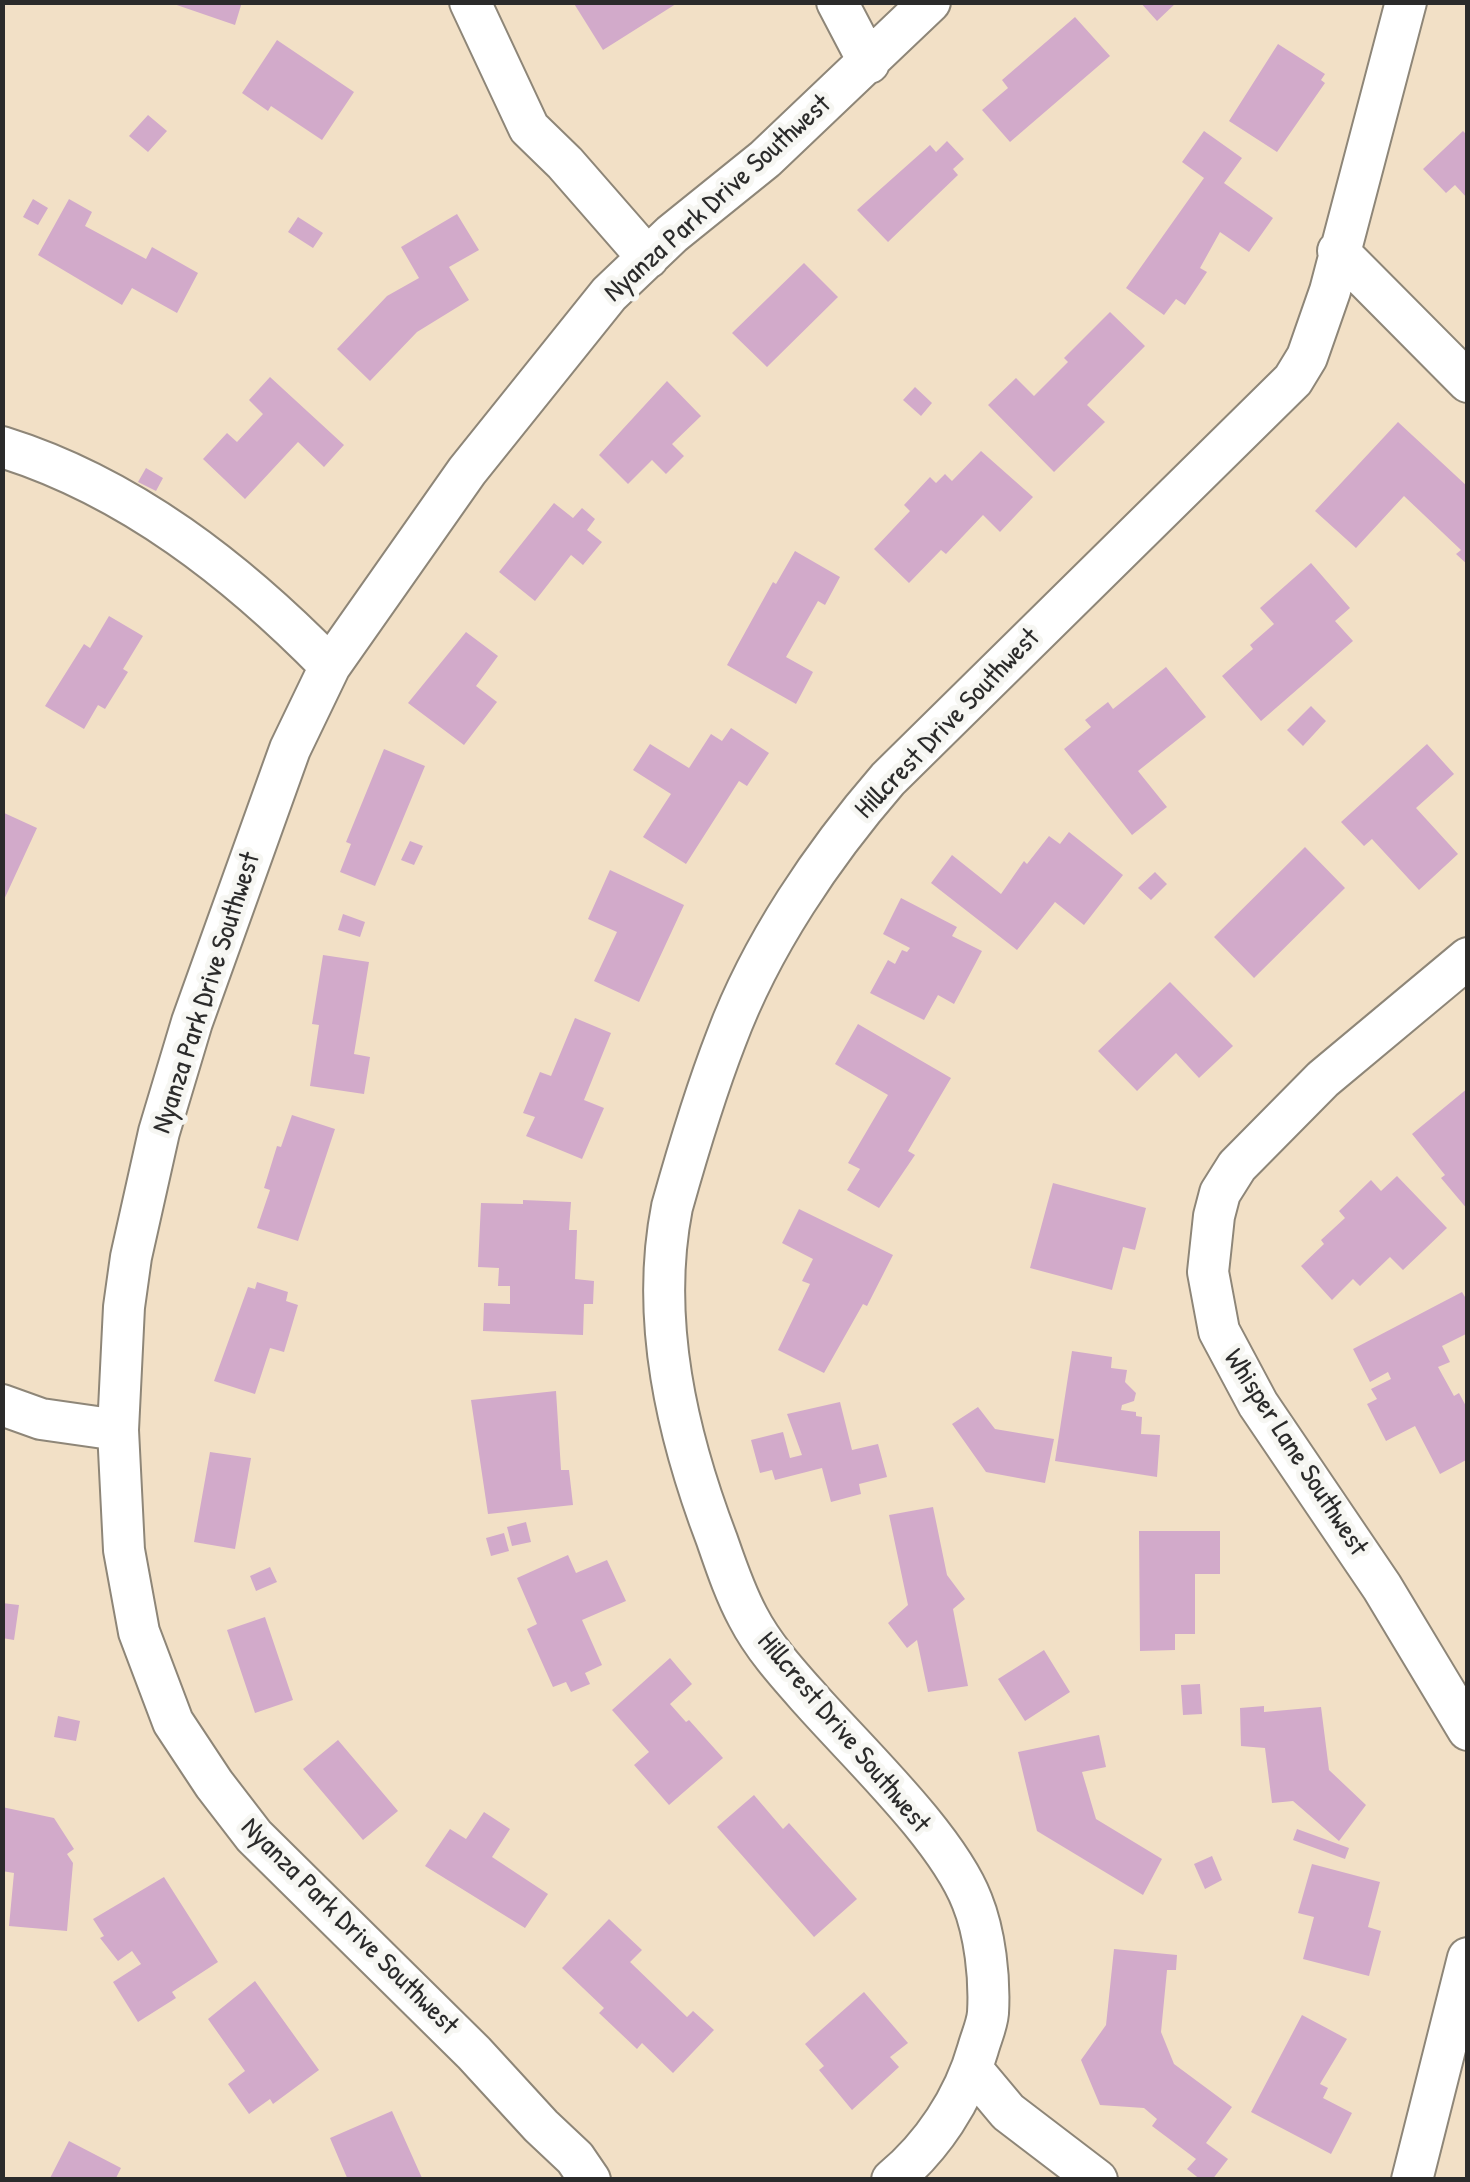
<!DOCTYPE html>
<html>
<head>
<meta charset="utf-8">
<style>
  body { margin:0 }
  #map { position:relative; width:1470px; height:2182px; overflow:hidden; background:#f2e0c6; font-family:"Patrick Hand",sans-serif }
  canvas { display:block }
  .frame { position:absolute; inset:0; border:5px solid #2b2b2b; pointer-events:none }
</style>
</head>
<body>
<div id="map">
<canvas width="1470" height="2182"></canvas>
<div class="frame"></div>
</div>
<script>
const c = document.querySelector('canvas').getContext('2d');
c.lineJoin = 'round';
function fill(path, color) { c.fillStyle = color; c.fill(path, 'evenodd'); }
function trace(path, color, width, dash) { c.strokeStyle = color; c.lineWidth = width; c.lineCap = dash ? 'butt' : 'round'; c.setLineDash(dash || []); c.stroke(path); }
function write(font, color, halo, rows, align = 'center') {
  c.font = font + ' "Patrick Hand",sans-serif'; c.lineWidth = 10; c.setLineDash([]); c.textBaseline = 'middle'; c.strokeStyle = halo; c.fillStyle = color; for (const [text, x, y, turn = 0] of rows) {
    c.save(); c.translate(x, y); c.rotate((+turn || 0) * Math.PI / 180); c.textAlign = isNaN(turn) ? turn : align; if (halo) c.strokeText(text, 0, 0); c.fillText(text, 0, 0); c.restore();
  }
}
fill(new Path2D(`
  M168,2h74l-7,23z
  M573,2l25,1 81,-1 -76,48z
  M1140,2h37l-20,19z
  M1075,17l35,39 -100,86 -28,-32 26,-22 -6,-8z
  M277,40l77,52 -32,48 -51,-34 -3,5 -26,-18z
  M1278,44l47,30 -4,6 4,3 -48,69 -48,-31z
  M148,115l19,16 -19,21 -19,-16z
  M1204,131l38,27 -18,25 49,35 -24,34 -29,-20 -20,36 7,4 -22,33 -9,-6 -12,16 -38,-27 78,-110 -22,-16z
  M1463,131l5,5v63l-13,-14 -9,8 -23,-24z
  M947,141l17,18 -11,10 5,6 -70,67 -31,-32 73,-65 6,7z
  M33,199l15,9 -10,17 -15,-8z
  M69,199l23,13 -7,14 61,33 6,-12 46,26 -21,40 -45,-25 -10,17 -84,-50z
  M457,214l22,36 -30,17 20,33 -52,32 -47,49 -33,-32 50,-53 32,-18 -18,-31z
  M298,217l25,16 -10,15 -25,-16z
  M804,263l34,34 -71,70 -35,-34z
  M1110,312l35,34 -58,59 18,17 -51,50 -66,-67 28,-27 18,18 34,-34 -4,-4z
  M270,377l74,68 -20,22 -26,-25 -53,57 -42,-40 24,-26 10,9 26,-28 -14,-14z
  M667,381l34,35 -29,28 12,12 -18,18 -14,-14 -24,24 -29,-29z
  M915,387l17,16 -11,13 -18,-16z
  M1398,422l70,65v78l-12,-11 5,-4 -57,-54 -48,52 -41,-37z
  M981,451l52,46 -33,35 -17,-17 -37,39 -5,-4 -32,33 -35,-34 36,-38 -6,-6 26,-28 6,6 9,-9 7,7z
  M146,468l17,10 -7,13 -18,-9z
  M554,503l19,15 9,-10 13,11 -8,11 15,12 -19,23 -12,-10 -36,46 -36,-29z
  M795,551l45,26 -15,28 -7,-4 -32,56 27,15 -17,32 -69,-39 46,-83 3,2z
  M1311,563l39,45 -15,13 18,20 -92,80 -39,-45 31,-27 -3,-4 24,-21 -14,-16z
  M109,616l34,20 -20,33 5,3 -23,37 -7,-4 -14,24 -39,-23 39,-62 6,4z
  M466,632l32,24 -22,30 21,16 -33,43 -56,-42z
  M1166,667l40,50 -68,54 29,36 -35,28 -68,-86 27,-22 -6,-7 23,-18 5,7z
  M1311,706l15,15 -23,25 -16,-16z
  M731,728l38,25 -22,33 -8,-5 -53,83 -43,-27 28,-43 -38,-24 17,-26 39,24 22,-34 11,7z
  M1427,744l27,30 -38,34 42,46 -39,36 -47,-51 -8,7 -23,-24z
  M384,749l41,17 -50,120 -35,-14 11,-28 -5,-2z
  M2,812l35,16 -35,76z
  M1069,832l54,43 -39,50 -29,-23 -38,48 -86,-67 21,-28 49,39 23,-33 3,3 22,-28 11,8z
  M410,841l13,5 -9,19 -13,-5z
  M1305,847l40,41 -91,90 -40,-41z
  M610,870l74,35 -45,97 -45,-21 23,-49 -29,-13z
  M1155,872l12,12 -16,16 -13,-12z
  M901,898l56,29 -5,9 30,15 -28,53 -16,-9 -14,25 -54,-27 18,-33 7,4 7,-14 5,2 3,-4 -27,-14z
  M343,914l22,8 -5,15 -22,-7z
  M323,955l46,7 -15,92 16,3 -6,37 -54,-8 9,-61 -7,-1z
  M1170,982l63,64 -34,32 -23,-25 -39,38 -39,-40z
  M575,1018l36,15 -27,67 20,8 -22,51 -56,-23 9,-19 -12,-4 17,-41 11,4z
  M858,1024l93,54 -43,73 7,4 -36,53 -32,-18 13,-21 -12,-6 40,-68 -53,-31z
  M1468,1088v122l-27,-32 4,-3 -33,-41z
  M292,1115l43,14 -37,112 -41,-13 13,-38 -6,-2 13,-42 4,1z
  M1397,1176l50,52 -44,42 -13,-13 -30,29 -7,-7 -21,21 -31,-34 23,-22 -3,-4 24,-22 -6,-7 32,-31 10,11z
  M1053,1183l93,25 -11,42 -12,-3 -11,43 -82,-22z
  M523,1200l48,2 -2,28h8l-2,49 19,2 -1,23h-9l-1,31 -100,-4 1,-28 26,1v-18h-12l1,-18 -21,-1 3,-64 42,1z
  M799,1209l94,46 -26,51 -4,-2 -39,69 -46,-23 32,-66 -8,-3 11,-22 -31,-16z
  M257,1282l31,10 -2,9 12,4 -14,47 -14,-4 -15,46 -41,-13 34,-94 7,2z
  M1462,1292l6,10v31l-26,13 8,16 -12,5 16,29 5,-3 9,17v20l-3,2 3,27 -28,15 -25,-48 -29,15 -19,-37 10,-5 -6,-10 20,-10 -3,-7 -18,10 -17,-33z
  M1072,1351l40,6 -1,11 16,2 -2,12 11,11 -2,8 -12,4 -1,5 15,2v4l6,1 -1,17 19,1 -3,42 -102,-16z
  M556,1391l5,79h8l4,35 -85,9 -17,-114z
  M840,1402l12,48 26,-6 9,33 -28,7 2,10 -30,8 -9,-34 -47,12 -3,-10 -12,3 -9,-33 32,-8 7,26 12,-3 -15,-41z
  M978,1407l17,22 59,10 -9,44 -59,-11 -34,-48z
  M210,1452l41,6 -16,91 -41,-7z
  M933,1507l14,68 18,24 -12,10 15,77 -40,6 -11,-52 -10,8 -19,-25 20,-18 -19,-90z
  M526,1522l5,20 -19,4 -5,-19z
  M1139,1531h81v43h-25v60h-20v16l-35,1z
  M504,1533l5,18 -18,5 -5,-18z
  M568,1555l8,18 31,-13 19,41 -44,19 20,45 -17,8 5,11 -19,8 -5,-10 -13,5 -26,-58 10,-5 -20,-46z
  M270,1567l7,15 -21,9 -6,-15z
  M2,1603l17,2 -5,35 -12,-2z
  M265,1617l28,83 -38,13 -28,-83z
  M1044,1650l26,42 -45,29 -27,-42z
  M670,1658l22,26 -22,20 16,18 3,-2 34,38 -54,47 -35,-40 15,-13 -37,-42z
  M1200,1684l2,30 -19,1 -2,-30z
  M1264,1706v6l57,-5 8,63 37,35 -27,36 -46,-40 -21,2 -7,-55 -24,-2 -1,-38z
  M58,1716l22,5 -4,20 -22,-4z
  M1099,1735l7,32 -24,5 14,47 66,40 -19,36 -106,-64 -19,-79z
  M338,1740l60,71 -35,29 -60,-71z
  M754,1795l29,34 6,-6 68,76 -43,38 -97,-110z
  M2,1807l52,11 20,31 -7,5 6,9 -6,68 -58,-5 5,-53 -12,-2z
  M484,1812l26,17 -18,28 56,37 -23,34 -100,-62 25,-37 16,10z
  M1297,1829l52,19 -4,11 -52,-19z
  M1212,1856l10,24 -17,9 -11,-25z
  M1312,1864l68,18 -12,45 13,4 -12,45 -66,-17 11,-42 -16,-4z
  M164,1877l54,85 -46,30 4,6 -38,24 -25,-40 28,-18 -9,-13 -14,10 -18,-23 4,-2 -11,-17z
  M609,1919l33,31 -12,12 57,55 6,-6 21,19 -41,43 -31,-30 -5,6 -38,-36 5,-5 -42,-40z
  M1114,1949l63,6 -1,15h-9l-6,62 13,32 58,43 -26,36 22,16 -16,21h-11l-14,-11 9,-10 -44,-33 5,-7 -13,-11 -44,-3 -19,-45 25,-35z
  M255,1981l64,89 -46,34 -3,-5 -21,15 -21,-30 17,-13 -37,-52z
  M864,1992l44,51 -18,14 9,10 -47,43 -33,-40 5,-4 -19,-22z
  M1302,2015l45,24 -27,45 8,4 -5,10 29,15 -21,41 -80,-42z
  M392,2111l30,67 -74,2 -18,-42z
  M69,2141l52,27 -6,12h-66z`), '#d2aaca');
const street = new Path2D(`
  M470,2l59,126 36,35 83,95
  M837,2l32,61
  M1338,251l130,131
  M2,447c128,40 235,124 328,219
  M1468,958l-145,121 -86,87 -17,27 -6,23 -6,56 11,59 39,73 124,183 86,143
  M2,1405l39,14 77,11
  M972,2069l36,43 89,68
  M590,2180l-15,-22 -34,-32 -67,-73 -220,-217 -40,-52 -41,-62 -34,-90 -15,-82 -6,-120 6,-123 7,-50 28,-125 33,-110 98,-273 40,-83 137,-195 142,-177 63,-60 93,-75 165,-157
  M892,2180c40,-33 72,-81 86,-131 3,-11 9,-24 10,-36 2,-35 -3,-80 -16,-112 -25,-64 -113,-147 -160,-200 -23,-26 -48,-53 -64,-84 -13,-24 -22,-51 -31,-77 -40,-105 -67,-221 -45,-333 16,-57 33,-114 54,-168 35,-94 97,-185 162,-260l405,-399 14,-23 23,-66 76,-289
  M1412,2180l56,-222`);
trace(street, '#8e8678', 44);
trace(street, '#fff', 40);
write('28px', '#2b2b2b', '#f6f6f2', [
  ["Nyanza Park Drive Southwest",718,199,-42],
  ["Hillcrest Drive Southwest",948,724,-46],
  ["Nyanza Park Drive Southwest",207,993,-72],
  ["Whisper Lane Southwest",1295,1453,57],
  ["Hillcrest Drive Southwest",843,1733,50],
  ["Nyanza Park Drive Southwest",349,1927,45]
]);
</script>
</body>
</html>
